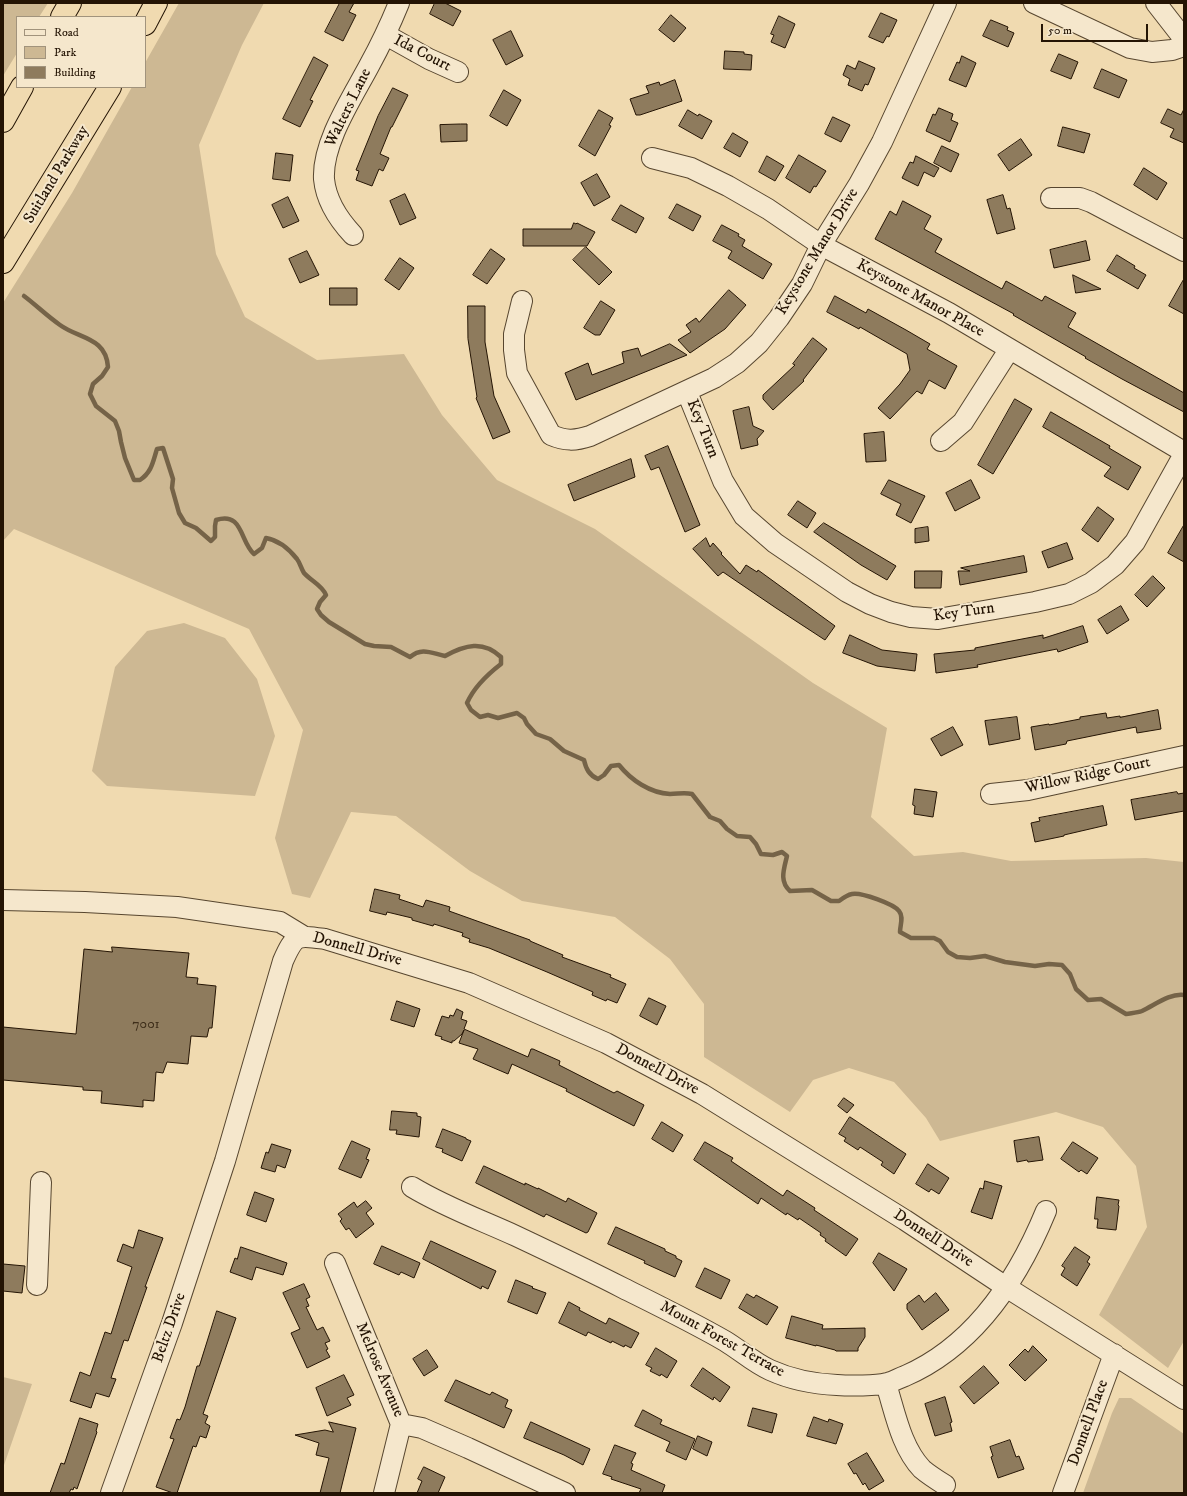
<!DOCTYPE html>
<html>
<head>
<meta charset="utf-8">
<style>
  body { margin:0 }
  #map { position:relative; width:1187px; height:1496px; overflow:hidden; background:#f0dab0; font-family:"IM FELL DW Pica",serif }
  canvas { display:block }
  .frame { position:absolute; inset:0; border:4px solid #241404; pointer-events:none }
  .legend { position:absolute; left:16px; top:16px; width:130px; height:72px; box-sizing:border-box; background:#f5e7cc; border:1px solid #a1937c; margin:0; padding:5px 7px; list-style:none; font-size:12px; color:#241404 }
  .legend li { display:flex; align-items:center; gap:8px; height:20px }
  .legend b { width:20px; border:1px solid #a1937c }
  .scale { position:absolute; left:1041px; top:24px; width:107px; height:18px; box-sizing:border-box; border:2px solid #241404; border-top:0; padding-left:5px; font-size:12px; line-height:14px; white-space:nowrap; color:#241404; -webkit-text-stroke:3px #f5e7cc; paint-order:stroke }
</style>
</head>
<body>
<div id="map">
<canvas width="1187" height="1496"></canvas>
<div class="frame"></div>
<ul class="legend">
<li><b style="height:5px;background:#f5e7cc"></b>Road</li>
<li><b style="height:11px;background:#cdb893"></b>Park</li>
<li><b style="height:11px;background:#8e7b5d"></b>Building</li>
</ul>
<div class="scale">50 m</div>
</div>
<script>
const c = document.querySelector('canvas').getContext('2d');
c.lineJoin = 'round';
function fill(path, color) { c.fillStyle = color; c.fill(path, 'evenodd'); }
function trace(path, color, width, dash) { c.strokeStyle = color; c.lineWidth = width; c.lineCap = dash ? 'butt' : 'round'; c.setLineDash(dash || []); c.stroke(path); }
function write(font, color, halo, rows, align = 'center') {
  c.font = font + ' "IM FELL DW Pica",serif'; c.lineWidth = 4; c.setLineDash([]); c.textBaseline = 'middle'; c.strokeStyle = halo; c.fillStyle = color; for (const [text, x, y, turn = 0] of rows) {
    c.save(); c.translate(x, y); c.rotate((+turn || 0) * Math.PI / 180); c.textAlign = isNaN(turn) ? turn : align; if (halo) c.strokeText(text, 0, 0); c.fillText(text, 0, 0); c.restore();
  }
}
fill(new Path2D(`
  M3,3h45l-9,14h-22v36l-14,23z
  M179,3h85l-22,42 -43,100 17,109 29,63 72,43 87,-6 38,61 55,65 98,49 218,154 74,45 -16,89 43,39 49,-4 48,9 135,-3 38,4v479l-16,27 -69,-53 48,-88 -11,-61 -33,-39 -47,-15 -116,29 -14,-23 -32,-36 -45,-14 -36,12 -23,32 -86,-55v-53l-34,-45 -55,-42 -93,-16 -52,-30 -74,-55 -45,-4 -41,86 -18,-4 -17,-56 28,-108 -54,-101 -235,-100 -11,12v-238l69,-110 60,-106h13v-24z
  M184,623l41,15 32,41 18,57 -20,60 -148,-10 -15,-15 23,-104 32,-36z
  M3,1377l29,7 -29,84z
  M1119,1398h12l53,36v59h-101l29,-80z`), '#cdb893');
trace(new Path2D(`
  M24,296c12,9 23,20 36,29 19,14 46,12 48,42l-6,9 -9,8 -3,10 6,12 19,15 4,10 2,11 4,16 9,22h6c12,-8 13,-19 17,-31l6,-1 10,31 -1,9 7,25 6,10 11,5 15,13 4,-4v-11l1,-6c27,-9 24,22 38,34l8,-6 4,-10c12,2 23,11 31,21 3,4 4,9 7,14 7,8 18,12 22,22l-6,7 -3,7 4,6 8,7 36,22 9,2 17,1 19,10c12,-10 21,-4 35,-1 20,-11 38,-16 56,1v7c-13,10 -27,23 -34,39l4,7 9,7 8,-2 10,3 19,-5 7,5 3,6 9,10 14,5 14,12 20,9c2,9 5,15 14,19l6,-4 7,-9 8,-1c12,15 31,28 51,29 8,0 14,-2 22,0l18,23 10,4 7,8 10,7 13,1 6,7 5,10 12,1 9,-3 5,4c-3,13 -8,25 3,35l22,-1 19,11h8c4,-3 8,-6 13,-7 9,-2 42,10 47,17 5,6 1,14 1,21l11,6h23l6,3 8,11 9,5 13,1 15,-2 20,6 30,4 14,-2 13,1 8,9 6,15 12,11 13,-1 25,15c5,-1 11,-1 16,-3 13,-6 28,-18 42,-16`), '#756348', 4.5);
const building = new Path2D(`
  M340,3h14l-5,9 7,3 -13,26 -18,-9z
  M435,3h10l16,8 -8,15 -23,-12z
  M881,13l16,7 -8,17 -2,-1 -4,7 -14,-6z
  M671,15l15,13 -12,14 -15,-12z
  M779,16l16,8 -10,24 -14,-6 3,-7 -3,-1z
  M991,20l17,7 -1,3 7,3 -6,14 -25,-11z
  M511,31l12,25 -17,9 -13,-25z
  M725,51l19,1v2l8,1 -1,15 -27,-1z
  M1059,54l19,8 -7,17 -20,-8z
  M962,56l14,7 -10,24 -17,-7 8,-18 2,1z
  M314,57l14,8 -18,35 3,1 -13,26 -17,-8z
  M859,61l16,7 -7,17 -3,-1 -3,7 -14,-6 2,-6 -7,-4 4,-10 8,4z
  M1102,69l25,11 -8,18 -25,-10z
  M675,80l7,21 -42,14h-4l-6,-16 19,-6 -3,-7 13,-4 1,3z
  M393,88l15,7 -16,32h-1l-11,27 9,4 -6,13 -4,-2 -7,17 -16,-6 3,-9 -3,-1 22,-54z
  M504,90l17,10 -14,26 -17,-10z
  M939,108l14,6 -2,6 7,3 -8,19 -24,-11 7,-17 2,1z
  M1168,109l13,6 3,-6v34l-14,-6 4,-8 -13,-6z
  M599,110l14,8 -4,7 2,1 -16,30 -16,-10z
  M688,110l10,6 1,-2 13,7 -10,18 -23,-13z
  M833,117l17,8 -9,17 -16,-8z
  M461,124h6v17l-26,1 -1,-17z
  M1063,127l27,7 -6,19 -26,-7z
  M733,133l15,9 -8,15 -16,-9z
  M1021,139l11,16 -23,16 -11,-16z
  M942,146l17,8 -8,18 -17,-9z
  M276,153l17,2 -3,26 -17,-2z
  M799,155l27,16 -10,16 -2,-1 -4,7 -24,-15z
  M767,156l17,10 -9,15 -16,-9z
  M916,156l23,12 -5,9 -10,-5 -6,14 -16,-8 8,-16 3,1z
  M1144,168l23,15 -10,17 -23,-15z
  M597,174l13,23 -16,9 -13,-23z
  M405,194l11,24 -16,7 -10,-24z
  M1003,195l4,14 3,-1 5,21 -18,5 -10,-34z
  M288,197l11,24 -16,7 -11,-23z
  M903,201l28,15 -7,13 18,10 -7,13 67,37 4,-8 36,20 3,-5 31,17 -8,14 116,66v19l-62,-33 -37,-21 1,-1 -73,-42 1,-1 -139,-75 15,-28 6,4z
  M677,204l24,12 -8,15 -24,-13z
  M621,205l23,13 -8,15 -24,-13z
  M574,223l2,1 1,-1 18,9 -8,14h-64v-17h48z
  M722,225l17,9 -1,2 7,4 -3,6 30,18 -9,15 -35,-21 4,-7 -19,-10z
  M1086,241l4,19 -36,8 -4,-18z
  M586,247l26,25 -13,13 -26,-25z
  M491,249l14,10 -18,25 -14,-9z
  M307,251l12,24 -19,8 -11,-24z
  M1117,255l18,11 -1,2 12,7 -8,14 -31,-18z
  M400,258l14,10 -15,22 -14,-10z
  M1073,275l28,14 -25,4z
  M1184,279v35l-15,-8z
  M330,288h27v17h-27z
  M729,290l17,15 -21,24 -35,24 -12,-13 13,-8 -5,-7 10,-7 3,4z
  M835,296l31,17 2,-4 38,21 24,14 -3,5 30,17 -12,23 -16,-9 -7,14 -5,-3 -27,28 -12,-11 22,-24 10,-14 -3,-16 -47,-27 -1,2 -32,-17z
  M601,301l14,9 -15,25h-5l-11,-7z
  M468,306h17v36l9,54 16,36 -17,7 -17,-41 1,-1 -9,-58z
  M813,338l14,11 -24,31 1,1 -31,29 -10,-11v-4l32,-30 -2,-1z
  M670,344l17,11 -111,45 -11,-27 23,-10 4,12 32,-12 -2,-11 16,-4 3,8z
  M1015,399l17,10 -39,65 -15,-9z
  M749,407l4,19 11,5 -7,8 1,6 -17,4 -8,-38z
  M1051,412l59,34 -1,2 32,19 -13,23 -24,-14 7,-9 -68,-40z
  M884,432l2,29 -20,1 -2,-28z
  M668,446l32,79 -15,7 -26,-65 -8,3 -6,-14z
  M631,459l4,18 -61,24 -6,-16z
  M889,480l36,16 -14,27 -15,-8 5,-11 -20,-10z
  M971,480l9,18 -25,13 -9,-18z
  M798,501l18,12 -9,15 -19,-13z
  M1098,507l16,12 -16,23 -16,-12z
  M824,523l72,43 -9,14 -26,-15 -47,-33z
  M1184,525v37l-16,-9z
  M928,527l1,14 -14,2v-14z
  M706,538l4,9 3,-4 9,10 -1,1 19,20 6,-9 11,7 1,-2 77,56 -10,14 -49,-32 -53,-36 -5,4 -25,-27z
  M1067,543l6,16 -25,9 -6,-16z
  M1024,556l3,16 -67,13 -2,-14h12l-9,-3z
  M915,571h27l-1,17h-26z
  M1153,576l12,12 -18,19 -12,-12z
  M1121,606l8,14 -22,14 -9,-14z
  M1083,626l5,16 -30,10 -1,-3 -80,16 1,2 -42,6 -2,-19 41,-4v-2l68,-13v3z
  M850,635l32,15 35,4 -2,17 -38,-5 -34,-13z
  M1158,710l3,19 -24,4 -1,-6 -69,14 -1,3 -31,6 -4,-23 18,-3v1l31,-6v-2l26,-4 1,5 13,-2v1z
  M1017,717l3,22 -31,6 -4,-24z
  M953,727l10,18 -22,11 -10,-17z
  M915,789l22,3 -4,25 -19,-3 1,-8 -2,-1z
  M1177,792l1,2 6,-1v18l-49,9 -4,-20z
  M1103,806l4,19 -43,10v1l-29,6 -4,-19 9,-2 -1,-3z
  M375,889l25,6 -1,4 24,8 3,-7 24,7 -1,4 81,29v1l33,14 -1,2 49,18 -1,2 16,7 -9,19 -10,-4 -1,2 -14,-6 1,-3 -46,-20 -58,-24 -20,-6 1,-3 -8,-3 1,-3 -29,-9 -1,2 -21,-6v-2l-25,-6 -1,3 -16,-4z
  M112,947l77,6 -3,24 12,1 -1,6 19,2 -4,42h-3l-2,9 -16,-1 -3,28 -21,-2 -4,11 -7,-1 -2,29 -11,-1v7l-42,-4 1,-12 -19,-1v-3l-80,-7v-53l73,7 8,-85 28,3z
  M649,998l17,8 -9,19 -17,-9z
  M397,1001l23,8 -6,18 -23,-7z
  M457,1009l6,3 -2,7 6,2 -3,8 64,28 3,-8h2l27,12 -1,4 55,28 3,-2 27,14 -10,21 -68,-35 1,-2 -55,-25 -4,10 -35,-15 5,-10 -19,-6 5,-13 -2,4 -8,7h-2v2l-11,-4 1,-2 -7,-2 7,-19 7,2 1,-3 3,1z
  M844,1098l10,7 -7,8 -9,-7z
  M392,1111l25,2v3l4,1 -2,20 -23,-3 1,-4h-7z
  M850,1117l56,37 -12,20 -13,-9 2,-3 -23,-15 -2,3 -14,-9 2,-3 -7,-4z
  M662,1122l21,13 -10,17 -21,-13z
  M443,1129l23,9v1l5,2 -9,20 -20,-9 1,-3 -7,-2z
  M1039,1137l4,23 -15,2 -1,-2 -10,2 -3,-21z
  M352,1141l18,8 -4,10 3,1 -8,18 -22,-9z
  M705,1142l28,16 -2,3 52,35 4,-6 28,18 -1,2 44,29 -12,17 -21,-15 1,-2 -6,-4 1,-2 -22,-15 -1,2 -11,-7 -1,2 -25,-17 -3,6 -64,-44z
  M1073,1142l25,16 -11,16 -6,-4 -2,2 -18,-13z
  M272,1144l19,6 -6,18 -8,-3 -2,7 -14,-4 5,-16 2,1z
  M928,1164l21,14 -10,16 -8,-5 -2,3 -13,-8z
  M484,1166l41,19v-2l13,6v-1l28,14 2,-4 29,15 -9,19 -2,1 -40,-19 -2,3 -68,-34z
  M985,1181l17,5 -10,33 -21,-7 9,-24 3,1z
  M255,1192l19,7 -8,23 -19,-7z
  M1097,1197l22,3 -1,5 1,1 -3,24 -19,-2 1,-9h-3z
  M366,1201l6,7 -6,5 8,11 -18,14 -7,-10 -3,2 -6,-9 2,-2 -4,-5 16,-12 3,5z
  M616,1227l49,22v2l11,5v2l6,3 -7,16 -31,-14 1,-2 -37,-17z
  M139,1230l24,8 -18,49h2l-19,54 -4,-1 -13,38 5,1 -7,18 -13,-4 -5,15 -21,-7 10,-29 10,4 15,-44 6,2 21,-67 -15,-6 6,-17 10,4z
  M431,1241l65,30 -8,18 -6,-3 -1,3 -58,-30z
  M382,1246l38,17 -6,15 -13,-6 -2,3 -25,-11z
  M241,1247l46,16 -4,12 -27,-8 -4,13 -22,-8 5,-14 2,1z
  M1075,1247l15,10 -3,5 3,2 -13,22 -16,-11 4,-7 -3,-2z
  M879,1253l28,16 -13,22 -21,-28z
  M3,1264l22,2 -3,27 -19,-2z
  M705,1268l25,12 -9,19 -25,-12z
  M516,1280l17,7 -1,1 14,5 -9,21 -29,-12z
  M304,1284l6,13 -4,2 3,7 -3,1 11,23 6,-3 7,14 -5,2 3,6 -2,1 4,7 -23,11 -16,-35 9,-4 -17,-36z
  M936,1293l13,17 -27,20 -15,-21v-5l12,-9 5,7z
  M747,1294l7,4 2,-3 22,12 -11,18 -28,-17z
  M569,1302l11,6 -1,2 27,14 3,-6 30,15 -8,15 -6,-3 -1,2 -12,-6 -1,2 -23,-11 -2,4 -27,-13z
  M217,1311l19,7 -33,96 5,2 -3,7 5,3 -4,12 -6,-2 -4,11 -3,-1 -16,47h-4l-17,-6 18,-48 -4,-1 7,-19 3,1 5,-13 12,-41h2z
  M792,1316l31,9 -1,4 43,-1v9l-7,11v3h-22l-1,-1 -19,-5v1l-30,-8z
  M1033,1346l14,14 -22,21 -16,-16 16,-16 3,3z
  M656,1348l21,13 -10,17 -6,-4 -1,2 -10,-5 2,-3 -6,-3z
  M427,1350l11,17 -14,9 -11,-17z
  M984,1366l15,17 -25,21 -14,-17z
  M703,1368l27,19 -10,15 -6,-5 -1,3 -22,-14z
  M344,1375l10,20 -7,3 4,7 -24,11 -11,-28z
  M456,1380l34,15 2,-3 16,8 -3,7 7,3 -8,18 -59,-27z
  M945,1397l7,25 -2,1 2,8 -17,5 -10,-32z
  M753,1408l24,6 -5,19 -24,-7z
  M643,1410l19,10 -2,4 35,15 -9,21 -20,-9 4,-9 -35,-16z
  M814,1417l14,5 1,-3 14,5 -7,20 -29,-8z
  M80,1418l18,6 -2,7 1,1 -20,57 -3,-2 -1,3 -2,-1 -2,4h-19l11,-30 3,1z
  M329,1422l27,6 -16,65h-20l9,-35 -13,-3 3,-12 -24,-8 30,-5 8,2z
  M531,1422l59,27 -7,16 -19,-10 -40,-17z
  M698,1436l14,6 -5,14 -14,-7z
  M1010,1440l6,17 3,-1 5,13 -26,9 -7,-21 2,-1 -3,-9z
  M615,1445l21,8 -5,10 2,1 -2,6 34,15 -3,8h-23l2,-4 -30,-10 1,-2 -9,-3z
  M867,1453l17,28 -15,9 -4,-7 -2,2 -7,-12 -2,1 -6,-10z
  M424,1467l21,10 -7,16h-21l5,-12 -4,-2z`);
fill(building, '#8e7b5d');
trace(building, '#241404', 1);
const minor = new Path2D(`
  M1034,3l96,45 22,4 20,-2 12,-4
  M1156,3l28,36
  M386,35l43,24 29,13
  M652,158l39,10 37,18 40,23 53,36 128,68 235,139
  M1051,198h29l11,4 93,49
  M353,235c-14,-15 -27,-35 -29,-56 -2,-36 28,-81 45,-113 11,-20 21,-41 30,-63
  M522,301l-8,33v16l3,23 34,62c14,6 24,6 39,1l124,-58 23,-15 22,-20 20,-25 23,-34 19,-39 38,-61 23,-42 64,-139
  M687,392l36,89 21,35 31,27 72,49 23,12 21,8 20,5 27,2 97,-17 34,-8 22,-11 24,-18 20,-23 49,-88
  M941,441l22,-19 46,-72
  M991,794l37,-4 156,-34
  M3,900l82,2 92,5 103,15 23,14
  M412,1187c33,20 69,33 104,49 36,17 72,34 107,52 34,17 69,34 102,53 15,9 29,22 45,29 22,10 44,14 67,15 12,1 40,1 50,-2 6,-1 12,-5 18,-7 69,-30 113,-97 141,-165
  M335,1263l66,161
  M37,1285l4,-103
  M886,1384c9,28 15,63 36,85 7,6 15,11 23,16
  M401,1424l21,4 46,20 97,45
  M111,1493l61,-170 53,-162 58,-200c12,-27 14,-26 42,-22l144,44 137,60 96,51 203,126 101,67 178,112
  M384,1493l17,-69
  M1063,1493l51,-139`);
const highway = new Path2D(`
  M62,17l8,-14
  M145,24l11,-21
  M3,121l19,-34
  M3,262l107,-175`);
trace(minor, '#57462f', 22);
trace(highway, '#241404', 24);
trace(minor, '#f5e7cc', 20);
trace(highway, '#f0dab0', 22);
write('14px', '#3e2e1a', null, [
  ["7001",146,1025]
]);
write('16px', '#241404', '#f5e7cc', [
  ["Ida Court",422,54,27],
  ["Walters Lane",349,108,-64],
  ["Suitland Parkway",57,175,-59],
  ["Keystone Manor Drive",818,252,-59],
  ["Keystone Manor Place",920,299,29],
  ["Key Turn",702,429,68],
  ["Key Turn",964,613,-8],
  ["Willow Ridge Court",1088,776,-12],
  ["Donnell Drive",357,950,15],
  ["Donnell Drive",657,1070,28],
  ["Donnell Drive",933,1239,33],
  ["Beltz Drive",170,1328,-71],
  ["Mount Forest Terrace",722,1340,29],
  ["Melrose Avenue",379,1370,67],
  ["Donnell Place",1089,1423,-70]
]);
</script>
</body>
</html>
